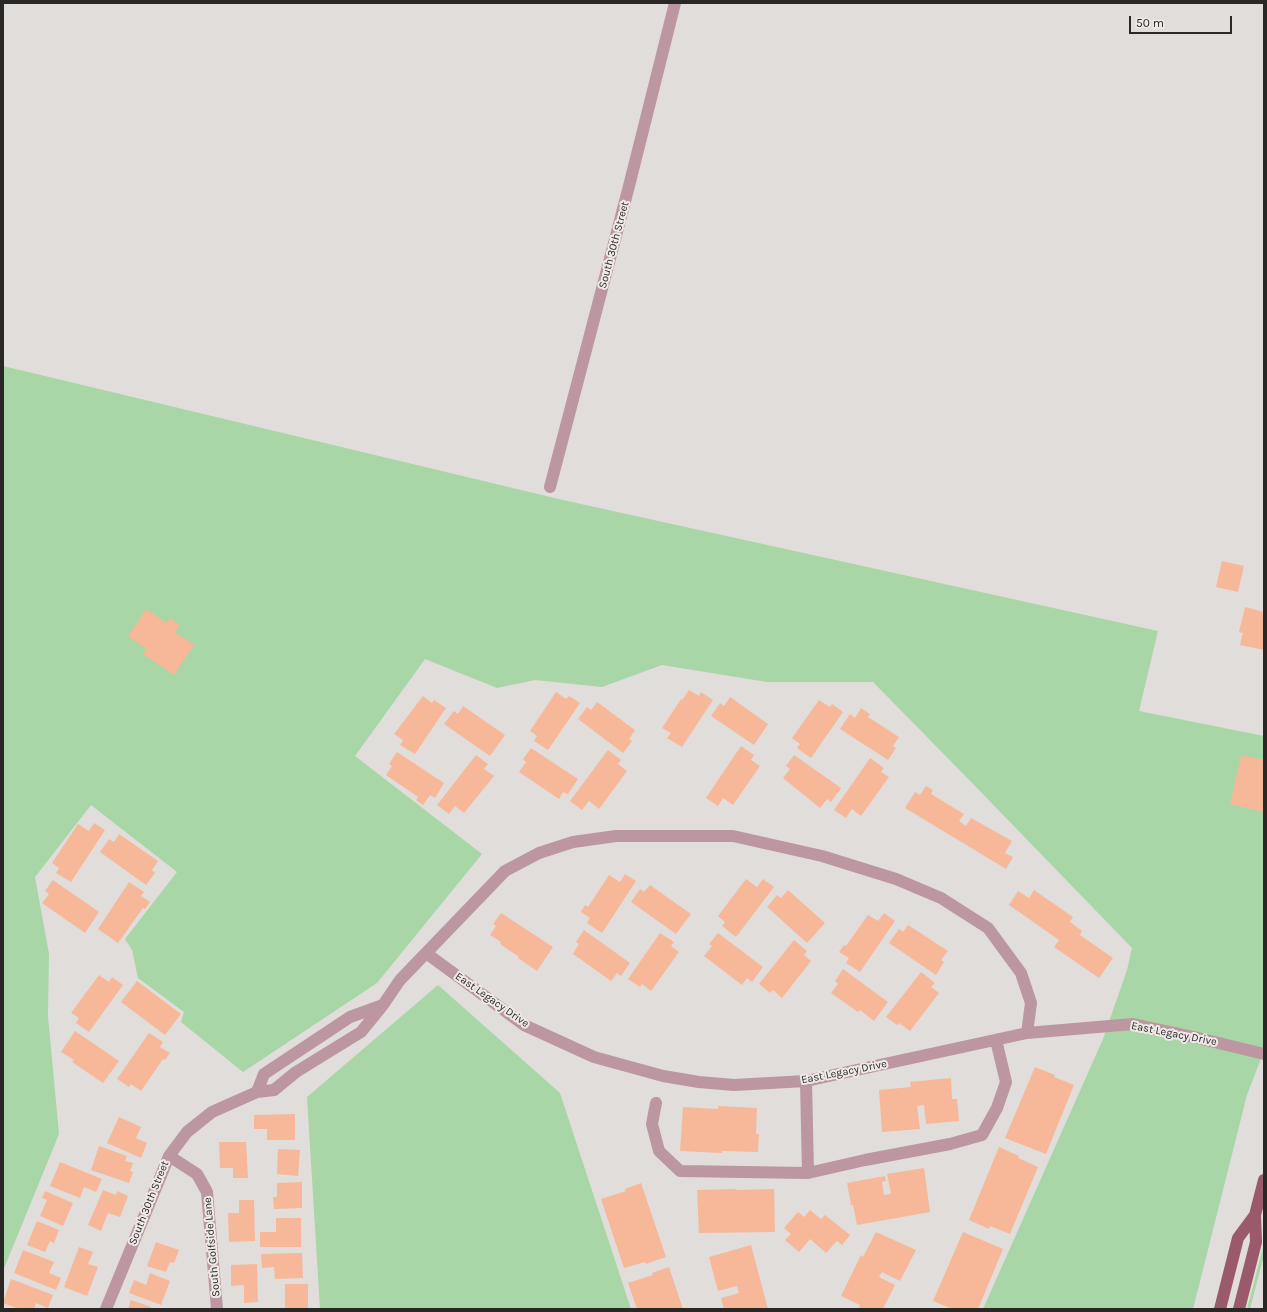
<!DOCTYPE html>
<html>
<head>
<meta charset="utf-8">
<style>
  body { margin:0 }
  #map { position:relative; width:1267px; height:1312px; overflow:hidden; background:#e1dddb; font-family:Karla,sans-serif }
  canvas { display:block }
  .frame { position:absolute; inset:0; border:4px solid #2a2827; pointer-events:none }
  .scale { position:absolute; left:1129px; top:16px; width:103px; height:18px; box-sizing:border-box; border:2px solid #2a2827; border-top:0; padding-left:5px; font-size:12px; line-height:14px; white-space:nowrap; color:#2a2827; -webkit-text-stroke:3px #efeae8; paint-order:stroke }
</style>
</head>
<body>
<div id="map">
<canvas width="1267" height="1312"></canvas>
<div class="frame"></div>
<div class="scale">50 m</div>
</div>
<script>
const c = document.querySelector('canvas').getContext('2d');
c.lineJoin = 'round';
function fill(path, color) { c.fillStyle = color; c.fill(path, 'evenodd'); }
function trace(path, color, width, dash) { c.strokeStyle = color; c.lineWidth = width; c.lineCap = dash ? 'butt' : 'round'; c.setLineDash(dash || []); c.stroke(path); }
function write(font, color, halo, rows, align = 'center') {
  c.font = font + ' Karla,sans-serif'; c.lineWidth = 4; c.setLineDash([]); c.textBaseline = 'middle'; c.strokeStyle = halo; c.fillStyle = color; for (const [text, x, y, turn = 0] of rows) {
    c.save(); c.translate(x, y); c.rotate((+turn || 0) * Math.PI / 180); c.textAlign = isNaN(turn) ? turn : align; if (halo) c.strokeText(text, 0, 0); c.fillText(text, 0, 0); c.restore();
  }
}
fill(new Path2D(`
  M3,366l560,134 595,131 -19,80 125,25v315l-17,44 -54,214h-210l120,-270 24,-69 5,-22 -155,-160 -104,-106h-106l-105,-17 -60,22 -67,-7 -38,8 -72,-29 -70,97 127,98 -105,129 -134,89 -62,-50 3,-10 -46,-34 -6,-28 -7,-11 52,-67 -86,-67 -56,72 14,77 -1,62 11,118 -56,137z
  M438,985l122,108 71,216h-311l-13,-212z
  M1264,1244v11l-14,54h-3z`), '#a8d6a7');
fill(new Path2D(`
  M1222,561l22,5 -6,26 -22,-5z
  M1245,607l19,5v38l-24,-5 3,-12 -4,-1z
  M146,609l21,14 3,-5 10,7 -5,7 19,13 -20,30 -31,-21 3,-5 -18,-13z
  M689,690l10,6 2,-4 12,8 -31,47 -15,-9 4,-5 -9,-5 19,-29 1,1z
  M556,692l10,7 3,-3 11,7 -32,47 -14,-9 3,-5 -7,-5z
  M423,696l9,7 2,-3 12,8 -31,46 -15,-9 3,-5 -9,-6z
  M730,697l38,27 -14,21 -43,-29 9,-13 4,3z
  M819,700l11,7 2,-3 11,8 -32,46 -14,-10 3,-4 -8,-6z
  M597,702l38,28 -6,9 3,2 -9,12 -45,-34 9,-12 4,3z
  M463,706l42,29 -15,21 -46,-32 10,-13 4,3z
  M861,708l9,6 -2,3 31,20 -6,9 3,2 -8,12 -48,-31 10,-15 5,4z
  M741,746l13,9 -3,5 9,6 -27,39 -10,-7 -5,8 -12,-8z
  M531,748l47,31 -10,15 -5,-2 -4,7 -40,-27 7,-10 -3,-3z
  M608,750l13,10 -3,4 9,7 -28,38 -10,-8 -7,9 -12,-9z
  M397,752l47,31 -9,15 -5,-3 -7,10 -7,-5 2,-3 -32,-22 6,-9 -3,-2z
  M476,755l12,9 -4,5 10,7 -30,37 -9,-7 -6,8 -12,-9z
  M794,755l47,33 -10,14 -4,-3 -7,9 -37,-30 7,-9 -4,-3z
  M1241,755l23,5v52l-34,-8z
  M870,758l14,10 -3,4 8,5 -28,39 -9,-7 -6,9 -12,-8z
  M926,786l7,4 -2,4 33,20 -5,7 7,5 5,-8 41,23 -7,12 8,4 -7,12 -101,-61 10,-16 5,3z
  M94,823l11,7 -34,52 -15,-9 3,-5 -7,-5 26,-39 11,7z
  M119,834l39,27 -6,9 3,3 -9,12 -46,-33 9,-13 5,3z
  M625,874l11,7 -34,52 -15,-10 3,-5 -9,-6 4,-7 3,2 21,-32 11,7z
  M746,879l11,8 6,-8 11,8 -38,50 -14,-11 3,-4 -7,-6z
  M53,880l46,32 -14,21 -43,-30 7,-9 -4,-3z
  M129,882l15,10 -3,4 9,6 -5,7 -2,-1 -25,35 -20,-14z
  M650,885l41,29 -15,20 -45,-32 9,-13 4,3z
  M788,890l37,33 -18,20 -40,-36 10,-12 4,3z
  M1034,890l39,27 -3,5 12,9 -2,4 33,23 -14,20 -45,-31 5,-7 -50,-35 9,-14 11,7z
  M501,913l52,34 -16,24 -19,-13 1,-1 -19,-13 1,-2 -11,-7 6,-9 -3,-2z
  M884,913l11,8 -35,51 -14,-9 3,-5 -10,-6 5,-7 2,1 22,-31 10,6z
  M908,925l40,26 -7,9 3,2 -8,13 -47,-32 10,-14 4,3z
  M584,930l46,33 -9,13 -4,-3 -6,8 -38,-27 6,-10 -3,-2z
  M660,933l14,9 -3,4 8,6 -28,39 -9,-7 -2,3 -12,-8z
  M718,933l45,34 -11,15 -5,-4 -5,7 -38,-29 8,-10 -3,-2z
  M794,940l13,11 -3,4 7,6 -29,37 -9,-8 -3,3 -11,-9z
  M843,969l45,33 -14,19 -14,-11 -2,2 -27,-19 7,-9 -3,-3z
  M921,972l14,11 -4,4 8,6 -29,38 -11,-8 -2,2 -11,-8z
  M99,975l10,7 3,-5 11,8 -34,47 -13,-9 3,-5 -8,-5z
  M137,981l44,33 -16,21 -44,-33z
  M75,1031l44,30 -16,22 -31,-21 2,-2 -13,-8z
  M149,1033l14,9 -3,5 10,6 -5,7 -2,-1 -22,32 -10,-7 -2,3 -12,-8z
  M1035,1067l20,8 -1,2 20,8 -28,69 -41,-16z
  M951,1078l1,21h5l2,22 -33,3 -2,-19 -7,1 3,23 -38,3 -3,-42 32,-3 -1,-5z
  M718,1106l39,2 -1,26h3l-1,18 -36,-1v2l-42,-2 3,-44 35,2z
  M295,1114v26h-28v-11h-13v-14z
  M119,1117l22,10 -5,11 11,5 -6,15 -34,-15z
  M219,1142h27l2,36h-15v-10h-13z
  M99,1146l28,10 -2,5 8,2 -3,8 3,1 -4,11 -38,-13z
  M999,1147l20,9 -1,2 20,9 -28,67 -20,-8 -1,3 -20,-9z
  M278,1149l22,1 -2,26 -21,-2z
  M60,1162l42,17 -6,13 -12,-5 -4,11 -30,-12z
  M924,1168l6,44 -73,13 -4,-20h-2l-4,-22 38,-7 1,5 -4,1 2,13 7,-1 -4,-20z
  M302,1182v26l-28,1 -1,-12h4v-14z
  M641,1183l25,74 -20,7 -1,-2 -21,6 -23,-69 25,-8 -1,-2z
  M736,1189v1l38,-1 1,43 -76,1 -2,-43z
  M103,1190l13,5 1,-4 11,5 -8,21 -12,-4 -7,18 -13,-6z
  M45,1191l28,12 -10,23 -23,-10 7,-16 -5,-2z
  M239,1200h15l1,41 -26,1 -1,-29h11z
  M810,1210l11,9 4,-4 25,20 -8,10 -5,-4 -11,12 -16,-14 -11,13 -14,-12 6,-6 -7,-6 14,-16 6,5z
  M276,1218h25v29h-41v-15h16z
  M37,1221l22,9 -5,13 -4,-2 -5,11 -18,-7z
  M876,1232l40,18 -16,31 -18,-9 -3,5 16,8 -12,24h-24l1,-4 -19,-9 20,-41 2,2z
  M963,1232l40,17 -25,60h-26l-19,-8z
  M156,1242l23,8 -5,13 -4,-1 -4,10 -19,-6z
  M751,1245l17,64h-44l-3,-11 18,-5 -2,-7 -19,5 -9,-34z
  M79,1247l14,5 -5,12 10,3 -11,29 -23,-9z
  M23,1250l31,12 -5,11 12,5 -5,12 -42,-17z
  M302,1253l1,25 -28,1 -1,-12 -12,1 -1,-14z
  M257,1264l1,38 -14,1v-18l-13,1v-21z
  M669,1267l14,42h-46l-9,-26 25,-8 -1,-2z
  M150,1273l20,8 -9,24 -32,-12 5,-13 12,5z
  M11,1279l42,16 -5,13 -12,-5 -2,6h-15l-16,-6z
  M285,1284h23v25h-23z
  M131,1300l20,7 -1,2h-22z`), '#f6b899');
trace(new Path2D(`
  M550,487l79,-301 46,-183
  M426,953l98,72 70,32 69,19 36,6 35,3 72,-4 221,-48 106,-9 65,14 66,16
  M806,1081l2,92
  M257,1092l7,-18 86,-57 33,-12
  M656,1103l-4,21 7,27 21,20 128,2 57,-13 85,-16 32,-9 15,-27 9,-26 -10,-42
  M169,1156l28,18 10,18 10,117
  M106,1309l63,-153 18,-24 25,-20 45,-20 17,-2 22,-18 65,-40 22,-27 17,-25 105,-109 34,-18 34,-11 43,-6h117l89,20 74,23 45,19 47,30 33,45 10,30 -4,30`), '#bc96a0', 12);
trace(new Path2D(`
  M1220,1309l18,-71 17,-23
  M1239,1309l17,-67 -1,-27 9,-35`), '#9b596c', 12);
write('11px', '#2a2827', '#efeae8', [
  ["South 30th Street",614,245,-75],
  ["East Legacy Drive",492,1000,35],
  ["East Legacy Drive",1174,1034,11],
  ["East Legacy Drive",844,1072,-11],
  ["South 30th Street",149,1203,-68],
  ["South Golfside Lane",212,1247,-95]
]);
</script>
</body>
</html>
